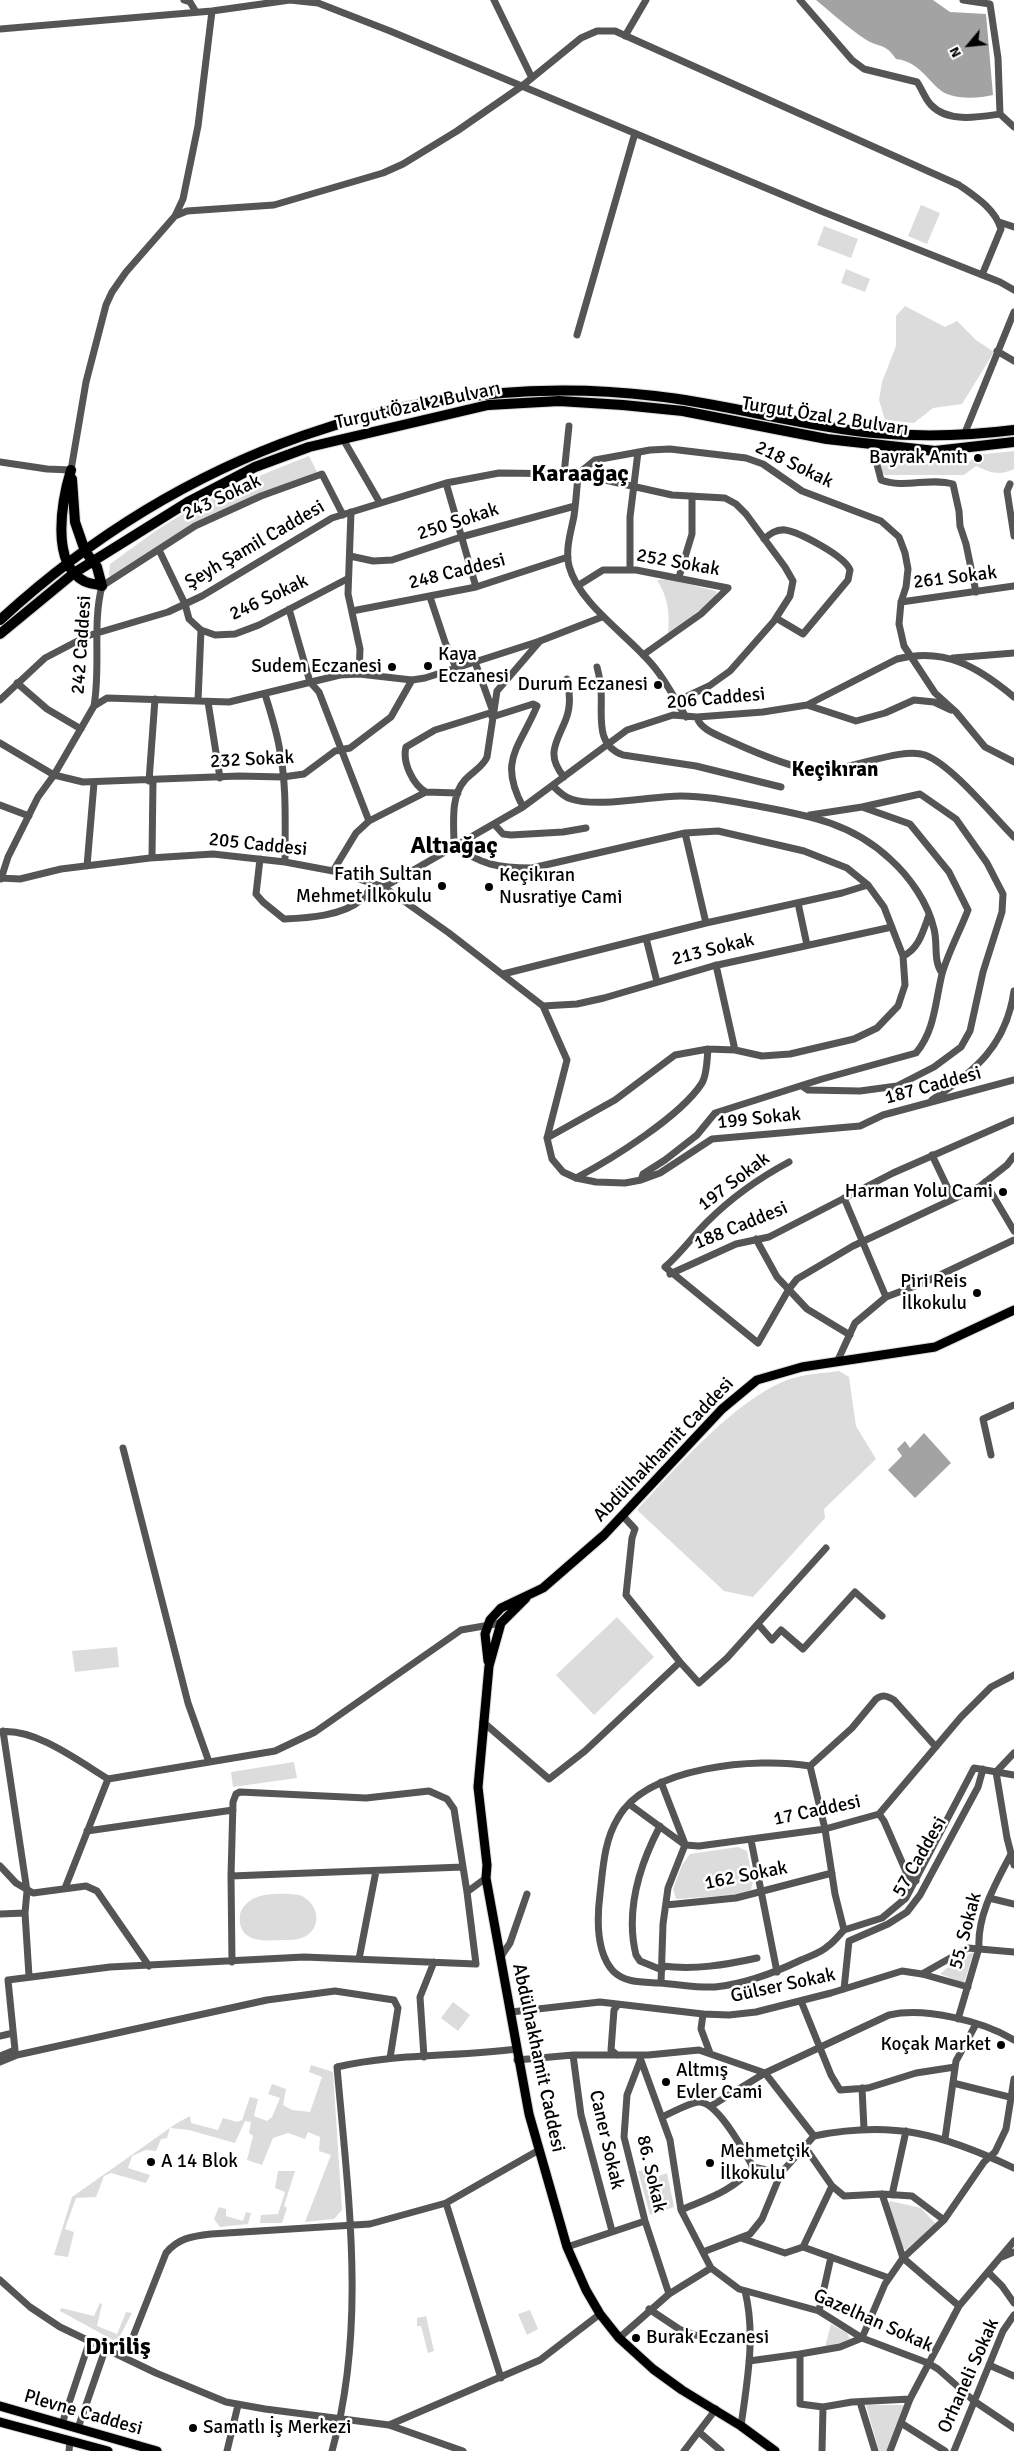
<!DOCTYPE html>
<html>
<head>
<meta charset="utf-8">
<style>
  body { margin:0 }
  #map { position:relative; width:1014px; height:2451px; overflow:hidden; background:#fff; font-family:Signika,sans-serif }
  canvas { display:block }
  .north { position:absolute; left:944px; top:20px; width:50px; height:50px; -webkit-text-stroke:4px #fff; paint-order:stroke; rotate:242deg; font-size:14px; font-weight:700; line-height:20px; text-align:center; color:#000 }
  .north::after { content:''; display:block; margin:auto; width:18px; height:22px; background:#000; clip-path:polygon(50% 0,100% 100%,50% 72%,0 100%) }
</style>
</head>
<body>
<div id="map">
<canvas width="1014" height="2451"></canvas>
<div class="north">N</div>
</div>
<script>
const c = document.querySelector('canvas').getContext('2d');
c.lineJoin = 'round';
function fill(path, color) { c.fillStyle = color; c.fill(path, 'evenodd'); }
function trace(path, color, width, dash) { c.strokeStyle = color; c.lineWidth = width; c.lineCap = dash ? 'butt' : 'round'; c.setLineDash(dash || []); c.stroke(path); }
function write(font, color, halo, rows, align = 'center') {
  c.font = font + ' Signika,sans-serif'; c.lineWidth = 5; c.setLineDash([]); c.textBaseline = 'middle'; c.strokeStyle = halo; c.fillStyle = color; for (const [text, x, y, turn = 0] of rows) {
    c.save(); c.translate(x, y); c.rotate((+turn || 0) * Math.PI / 180); c.textAlign = isNaN(turn) ? turn : align; if (halo) c.strokeText(text, 0, 0); c.fillText(text, 0, 0); c.restore();
  }
}
fill(new Path2D(`
  M921,205l19,8 -13,31 -19,-8z
  M824,226l34,13 -7,19 -34,-13z
  M846,269l24,10 -5,13 -24,-9z
  M905,306l40,21 12,-6 19,19 18,12 -32,52 -29,4 -19,15 -29,-3 -6,-20 3,-18 14,-36v-30z
  M1014,451v18c-15,7 -23,4 -38,-3l-12,9h-79l-3,-2 -1,-16 4,-2 35,5 50,2 5,-7z
  M309,456l8,16 -104,42 -21,11 -81,53 -2,-3 1,-11c16,-11 31,-23 47,-34 47,-31 99,-54 152,-74z
  M668,579l48,12 1,2 -9,11 -40,30c2,-20 0,-37 -11,-54z
  M839,1371l10,6 7,49 20,33 -52,50 1,9 -72,79 -29,-6 -87,-81c39,-42 102,-115 156,-132 14,-4 31,-5 46,-7z
  M617,1617l37,40 -60,58 -38,-40z
  M117,1647l2,20 -44,5 -3,-21z
  M294,1762l3,16 -64,9 -2,-15z
  M738,1847l9,4 6,30 -2,9 -16,5 -59,4 -3,-10 9,-24 8,-11z
  M299,1895c18,6 25,30 7,41 -7,4 -15,4 -23,4 -21,1 -46,3 -43,-26 8,-23 39,-21 59,-19z
  M974,1952l-10,31 -24,-9 18,-15z
  M453,2002l17,13 -12,16 -17,-13z
  M311,2065l22,7 9,138 -8,9 -29,3 26,-67 -12,-4 1,-14 -12,-5 -3,7 -17,-6 -15,5 -11,27 -15,-5 6,-24 -4,-3 2,-11 -6,-1 -10,22 -46,-13 -19,-2 -3,10 -6,1 -5,12 -10,-1 -14,6 -4,12 22,7 -4,8 -35,-10 -7,3 -8,21 -20,1 -11,31 9,3 -6,25 -14,-2 18,-58 105,-74 13,-7 1,7 27,7 5,-12 14,4 5,-2 8,-23 8,2 -4,17 13,5 5,-4 8,-19 -12,-4 4,-10 14,5 -3,16 9,5 18,2 12,-35 -13,-5z
  M647,2170l9,7 11,-4 7,34 -24,8 -12,-44z
  M278,2171h17l-11,35 3,2 -5,15h-22l1,-8 17,-1 7,-22 -10,-4z
  M890,2201l31,7 15,16 -30,26 -4,-3 -15,-43z
  M219,2207l7,2v7l17,5 3,-9 5,1 -3,11 -28,3 -6,-8z
  M100,2303l2,1 -5,22 20,8 9,-22 6,1 -13,25 -6,2 -53,-29 1,-3 33,8z
  M530,2310l8,19 -11,6 -9,-21z
  M426,2316l8,35 -6,2 -7,-27h-4v-8z
  M831,2324l16,9 3,6 -10,5 -15,3z
  M866,2405h38l-18,46h-7z`), '#dcdcdc');
fill(new Path2D(`
  M816,0h117l17,12 36,2 7,81c-12,3 -31,4 -43,0 -19,-5 -26,-33 -54,-36 -11,-17 -18,-11 -31,-20 -17,-11 -33,-26 -49,-39z
  M924,1433l27,30 -36,35 -27,-28 14,-14 -5,-7 8,-8 5,7z`), '#a3a3a3');
const major = new Path2D(`
  M526,1598l-25,25 -12,43 -11,121 9,78 -1,13 43,236 38,133 19,43 14,24 19,24 34,31 29,21 59,36 34,25
  M488,1661l-3,-27 5,-14 11,-12 42,-20 61,-53 118,-126 35,-29 45,-13 133,-20 79,-37
  M0,2406l157,45
  M0,2422l108,29`);
const highway = new Path2D(`
  M71,470c-9,30 -21,93 13,111 5,3 13,3 18,5
  M72,479l3,43 10,29 12,16 5,19
  M0,620c178,-164 412,-253 655,-224 73,8 145,30 219,37 47,4 93,3 140,-3
  M0,634l74,-61 114,-71 67,-35 54,-20 179,-42 71,-4 64,4 60,6 144,28 108,12 79,-9`);
trace(major, '#dbdbdb', 11);
trace(highway, '#dbdbdb', 12);
trace(new Path2D(`
  M184,0l6,2 6,10
  M494,0l38,78
  M800,0l52,60 12,9 53,13c5,7 8,17 14,23 17,18 48,12 69,9
  M963,0l27,4 8,54 2,56 14,13
  M0,29l212,-18 78,-11 28,3 72,28 431,180 179,71 14,8
  M625,36l21,-36
  M175,216l12,-5 87,-6 109,-32 20,-9 54,-33 65,-45 59,-48 16,-7h18l344,154c17,12 36,24 42,44l-19,46
  M999,222l15,5
  M577,335l58,-202
  M997,351l17,10
  M964,435l50,-123
  M343,439l37,64
  M872,445l9,35c23,9 49,-3 72,4l6,27 1,15 6,18 10,48
  M0,462l47,7 24,1 15,-88 20,-77 6,-13 14,-20 49,-56 8,-17 15,-73 14,-115
  M564,474l5,-48
  M446,483l30,104
  M1010,484l-3,7 7,45
  M351,512l-3,82 12,55 -1,25
  M764,539c6,-5 12,-10 21,-9 14,2 60,26 65,40l-2,10 -45,54 -27,-16
  M159,550l26,54 4,15 12,11 14,5 20,-1 24,-9 88,-46
  M350,556l23,5 19,-1 69,-23 114,-31
  M630,570v-53l8,-65
  M679,577l13,-43v-38
  M579,585l24,-15h33l92,18 -27,26 -58,41
  M430,597l15,45 11,26
  M901,602l113,-16
  M289,609l21,73 9,10 50,129
  M352,611l124,-24 92,-30
  M540,641l-43,50 -10,66c-4,10 -15,15 -22,23 -15,16 -11,45 -11,65 27,20 44,23 78,23l153,-35 33,-2 86,20 43,17 21,17 16,22 19,49 2,29 -7,21 -21,22 -23,11 -64,15 -28,2 -27,-6 -27,-1 -33,6 -60,45 -68,38
  M953,658l61,-5
  M475,662l17,47
  M597,667c2,8 4,16 4,23 2,24 -7,55 22,65l73,11 85,21
  M17,683l30,26 34,20
  M265,694c5,17 11,35 14,52 8,38 6,77 6,116
  M0,700l45,-42 42,-22 81,-24 34,-16 130,-78 114,-35 53,-10 79,1 94,21 53,3 11,6 10,10 39,53 8,14 -3,15 -16,25 -44,50 -21,15 -32,15
  M198,701l3,-71
  M208,702l12,76
  M807,705l49,16 29,-8 29,-13 20,2 17,8
  M94,706c7,-40 -2,-82 8,-120l93,-60 66,-30 61,-22 21,41
  M492,717l41,-13 4,2c-18,43 -39,54 -14,101
  M686,717c-10,-16 -19,-34 -31,-49 -25,-32 -75,-62 -86,-102 -4,-17 2,-34 5,-50 2,-14 3,-28 4,-42l17,-14 55,-10 20,-1 76,9 17,6 39,27 79,30 18,16 6,16 3,16 -2,18 -5,15 -2,22 5,22 31,47 21,19 29,35 29,15
  M697,717c3,13 23,19 33,24 22,10 58,26 83,29 31,4 86,-24 112,-15 27,10 68,61 89,82
  M0,743l54,32 29,7 156,-6 44,1 21,-3 31,-23 15,-3 41,-31 21,-37
  M564,777c-19,-23 -7,-35 2,-58 5,-13 4,-27 1,-40
  M149,781l6,-82
  M553,786c5,5 11,11 18,13 28,9 79,-3 110,-3 28,0 54,6 82,11 48,9 90,17 127,52 20,18 38,44 44,70 4,15 -1,32 8,44
  M426,792c-13,-7 -24,-30 -20,-45l29,-17 58,-18
  M0,805l29,11
  M494,824l9,10 8,1 52,-3 23,-4
  M685,833l21,90
  M152,857l1,-76
  M260,859l-4,35 7,8 21,17c24,-1 58,-3 77,-19 5,-4 9,-11 12,-16
  M87,866l7,-83
  M333,871l23,-38 13,-12 57,-29 32,1
  M0,878l20,1 41,-10 89,-11 63,-4 72,8 48,9 51,16 65,46 94,73 24,54 -20,78 5,21 11,13 13,6 20,4 29,1 16,-3 19,-7 52,-34 148,-13 23,-11 131,-35
  M1,879l7,-22 30,-60 16,-22 40,-69 13,-8 122,4 111,-27 19,-1 53,6 13,-2 115,-37 62,-24
  M384,887l139,-80 104,-77 46,-15 24,2 66,-5 44,-7 90,-46c48,-12 81,8 117,38
  M798,903l9,42
  M646,938l11,44
  M903,956c16,-7 20,-25 26,-41
  M716,965l19,85
  M503,974l203,-51 136,-30 26,-8
  M543,1006l34,-2 27,-6 109,-32 179,-39
  M802,1086l6,4 52,1 37,-5 37,-19 27,-20 9,-16 13,-59 19,-60 1,-18 -16,-31 -31,-44 -36,-25 -58,13 -52,8
  M932,1100c43,-29 74,-54 82,-109
  M932,1155l21,44
  M789,1162c-30,16 -58,36 -82,60 -15,15 -26,31 -42,45l93,76 31,-54 8,-10 56,-33 126,-59 28,-22 7,-9
  M576,1178c36,-19 105,-62 126,-95 5,-8 5,-24 6,-34
  M641,1180l2,-6 22,-14 32,-25 18,-22 107,-34 94,-26c19,-23 19,-50 26,-79 6,-21 18,-43 26,-64l-19,-38 -39,-48 -48,-17
  M985,1182l29,49
  M844,1198l42,99
  M756,1239l21,38 30,32 43,26
  M670,1274l66,-30 33,-7 124,-64 121,-53
  M837,1362l18,-39 31,-26 37,-14 91,-43
  M123,1448l65,255 21,59
  M991,1455l-8,-36 31,-14
  M758,1624l14,16 9,-10 22,19 52,-57 27,24
  M680,1662l19,21 28,-25 99,-110
  M483,1722l66,57 36,-28 95,-89 -54,-67 6,-57 3,-9 -13,-14
  M3,1731l24,160 -2,22 4,63
  M0,1732c34,-5 80,30 108,47l-43,109
  M810,1766l15,63 10,65 9,36
  M996,1772l11,66 7,27
  M996,1772l18,-19
  M108,1779l167,-28 40,-19 146,-102 40,-7
  M661,1782l24,62
  M629,1804l56,41 14,1 126,-17 54,-15 82,-97 30,-30 23,-12
  M879,1814l5,7 24,55 8,5
  M660,1826c-21,40 -35,84 -24,129l4,6 22,9
  M87,1831l146,-21
  M751,1840l26,132
  M0,1866l16,17 17,10 53,-7 11,5 52,75
  M231,1876l2,-74 3,-8 4,-2 126,6 63,-7 18,8 7,10 9,58
  M989,1898l25,6
  M666,1905l70,-7 96,-25
  M0,1914l25,-1
  M844,1930c-5,5 -10,12 -16,16 -7,7 -18,10 -27,14 -27,13 -55,24 -86,27 -18,1 -38,-3 -56,-4 -17,-1 -34,0 -46,-12 -17,-19 -16,-53 -13,-77 3,-26 4,-53 18,-76 29,-52 139,-61 192,-52l42,-38 24,-29c7,-5 11,-3 18,1l42,47
  M844,1930l38,-12 24,-20 68,-130 40,7
  M500,1958l10,-15 17,-49
  M359,1959l17,-88
  M232,1962l-1,-86 232,-9 4,25
  M662,1966c33,4 63,-1 95,-8
  M922,1974l46,-26 46,4
  M661,1983l2,-59 5,-36 17,-43
  M844,1989l5,-48 39,-17 19,-12 13,-17 58,-108 5,-18
  M801,2001l30,74 9,15 28,-2 48,-15 39,-6
  M511,2012l89,-10 103,12 26,1 27,-3 75,-19 71,-22 20,3 46,13
  M703,2014l-2,15 9,24
  M958,2019l21,-71c-2,-33 17,-65 32,-94h3
  M0,2036l13,-3
  M573,2055l8,60 31,116
  M617,2055l-6,-5 3,-40 3,-4
  M639,2055l31,85 11,70 30,58 28,21 80,22 43,27 66,25 10,6 36,32 40,27
  M0,2056l15,-6 -7,-70 102,-13 194,-10 172,7 -9,-72 19,-14
  M424,2057l-4,-60 14,-35
  M517,2060l56,-5h75l51,-5 66,23 49,63c79,-16 128,-2 200,32
  M640,2061l-13,34 -3,42 21,84 24,73
  M0,2062l17,-7 250,-55 68,-9 59,9 4,8 -8,50
  M953,2083l61,15
  M862,2088l2,41
  M711,2106l54,-33 124,-58c36,-8 94,6 125,25
  M662,2117c9,-4 29,-15 37,-15 19,0 45,49 54,65
  M945,2139l11,-78 20,-37
  M805,2147l27,39 12,10 38,-2 30,2 32,24
  M882,2194l21,64 56,48
  M892,2195l14,-64
  M446,2203l55,175
  M681,2210c28,-12 52,-19 72,-43l28,6 33,-37
  M741,2238l44,15 18,-6 29,-61
  M567,2247l78,-26
  M803,2247l86,31
  M703,2252l47,-18 12,-15 19,-46
  M1002,2257l12,-5
  M988,2272l14,14 12,17
  M0,2280l30,27 30,20 96,46 70,29 39,7 124,16 74,26
  M649,2309l30,20 16,6 55,6
  M819,2311l12,-54
  M619,2338l50,-44 42,-26
  M125,2357l41,-104c12,-15 27,-17 45,-19l159,-10 76,-21 93,-53
  M749,2361l51,-7
  M989,2365l25,11
  M860,2402l15,49
  M823,2407l-23,-3v-50l40,-7 22,-9 23,-54 18,-26 41,-38 40,-58 11,-10 11,-23 8,-50
  M901,2423l44,28
  M62,2424l28,-84
  M389,2425l151,-65 60,-46
  M741,2426c6,-44 15,-91 4,-135
  M78,2428l28,-81
  M699,2432l22,19
  M69,2451l1,-10
  M227,2451l11,-46
  M332,2451c35,-124 16,-257 5,-384 59,-14 120,-10 180,-18
  M684,2451l32,-42
  M822,2451l1,-44 29,-5 58,-3
  M890,2451l20,-52 49,-93 55,-65
  M954,2451l49,-120 11,-16`), '#555', 7);
trace(major, '#000', 9);
trace(highway, '#000', 10);
for (const [x, y, r, color] of [
  [978,458,5,"#000"],
  [428,666,5,"#000"],
  [392,667,5,"#000"],
  [658,685,5,"#000"],
  [442,886,5,"#000"],
  [489,887,5,"#000"],
  [1003,1192,5,"#000"],
  [977,1293,5,"#000"],
  [1001,2045,5,"#000"],
  [666,2082,5,"#000"],
  [151,2162,5,"#000"],
  [710,2163,5,"#000"],
  [636,2338,5,"#000"],
  [193,2428,5,"#000"]
]) { const dot = new Path2D(); dot.arc(x, y, r, 0, 2 * Math.PI); c.fillStyle = color; c.fill(dot); trace(dot, '#fff', 2); }
write('19px', '#000', '#fff', [
  ["Turgut Özal 2 Bulvarı",418,406,-12],
  ["Turgut Özal 2 Bulvarı",825,417,9],
  ["218 Sokak",794,465,26],
  ["243 Sokak",222,498,-25],
  ["250 Sokak",458,522,-18],
  ["Şeyh Şamil Caddesi",255,545,-30],
  ["252 Sokak",678,563,10],
  ["248 Caddesi",457,572,-14],
  ["261 Sokak",955,578,-7],
  ["246 Sokak",269,598,-25],
  ["242 Caddesi",82,645,-86],
  ["206 Caddesi",716,699,-5],
  ["232 Sokak",252,760,-3],
  ["205 Caddesi",258,845,6],
  ["213 Sokak",713,950,-14],
  ["187 Caddesi",933,1086,-15],
  ["199 Sokak",759,1119,-6],
  ["197 Sokak",734,1182,-37],
  ["188 Caddesi",741,1226,-22],
  ["Abdülhakhamit Caddesi",664,1450,-46],
  ["17 Caddesi",817,1811,-12],
  ["57 Caddesi",920,1857,-60],
  ["162 Sokak",746,1876,-11],
  ["55. Sokak",966,1931,-75],
  ["Gülser Sokak",783,1986,-12],
  ["Abdülhakhamit Caddesi",538,2058,78],
  ["Caner Sokak",606,2140,77],
  ["86. Sokak",651,2174,77],
  ["Gazelhan Sokak",873,2321,24],
  ["Orhaneli Sokak",969,2376,-66],
  ["Plevne Caddesi",83,2413,16]
]);
write('19px', '#000', '#fff', [
  ["Bayrak Anıtı",968,458],
  ["Kaya",438,655,"left"],
  ["Eczanesi",438,677,"left"],
  ["Sudem Eczanesi",382,667],
  ["Durum Eczanesi",648,685],
  ["Fatih Sultan",432,875],
  ["Mehmet İlkokulu",432,897],
  ["Keçikıran",499,876,"left"],
  ["Nusratiye Cami",499,898,"left"],
  ["Harman Yolu Cami",993,1192],
  ["Piri Reis",967,1282],
  ["İlkokulu",967,1304],
  ["Koçak Market",991,2045],
  ["Altmış",676,2071,"left"],
  ["Evler Cami",676,2093,"left"],
  ["Mehmetçik",720,2152,"left"],
  ["İlkokulu",720,2174,"left"],
  ["A 14 Blok",161,2162,"left"],
  ["Burak Eczanesi",646,2338,"left"],
  ["Samatlı İş Merkezi",203,2428,"left"]
], 'right');
write('bold 21px', '#000', '#fff', [
  ["Keçikıran",835,770]
]);
write('bold 24px', '#000', '#fff', [
  ["Karaağaç",580,475],
  ["Altıağaç",454,847],
  ["Diriliş",118,2348]
]);
</script>
</body>
</html>
